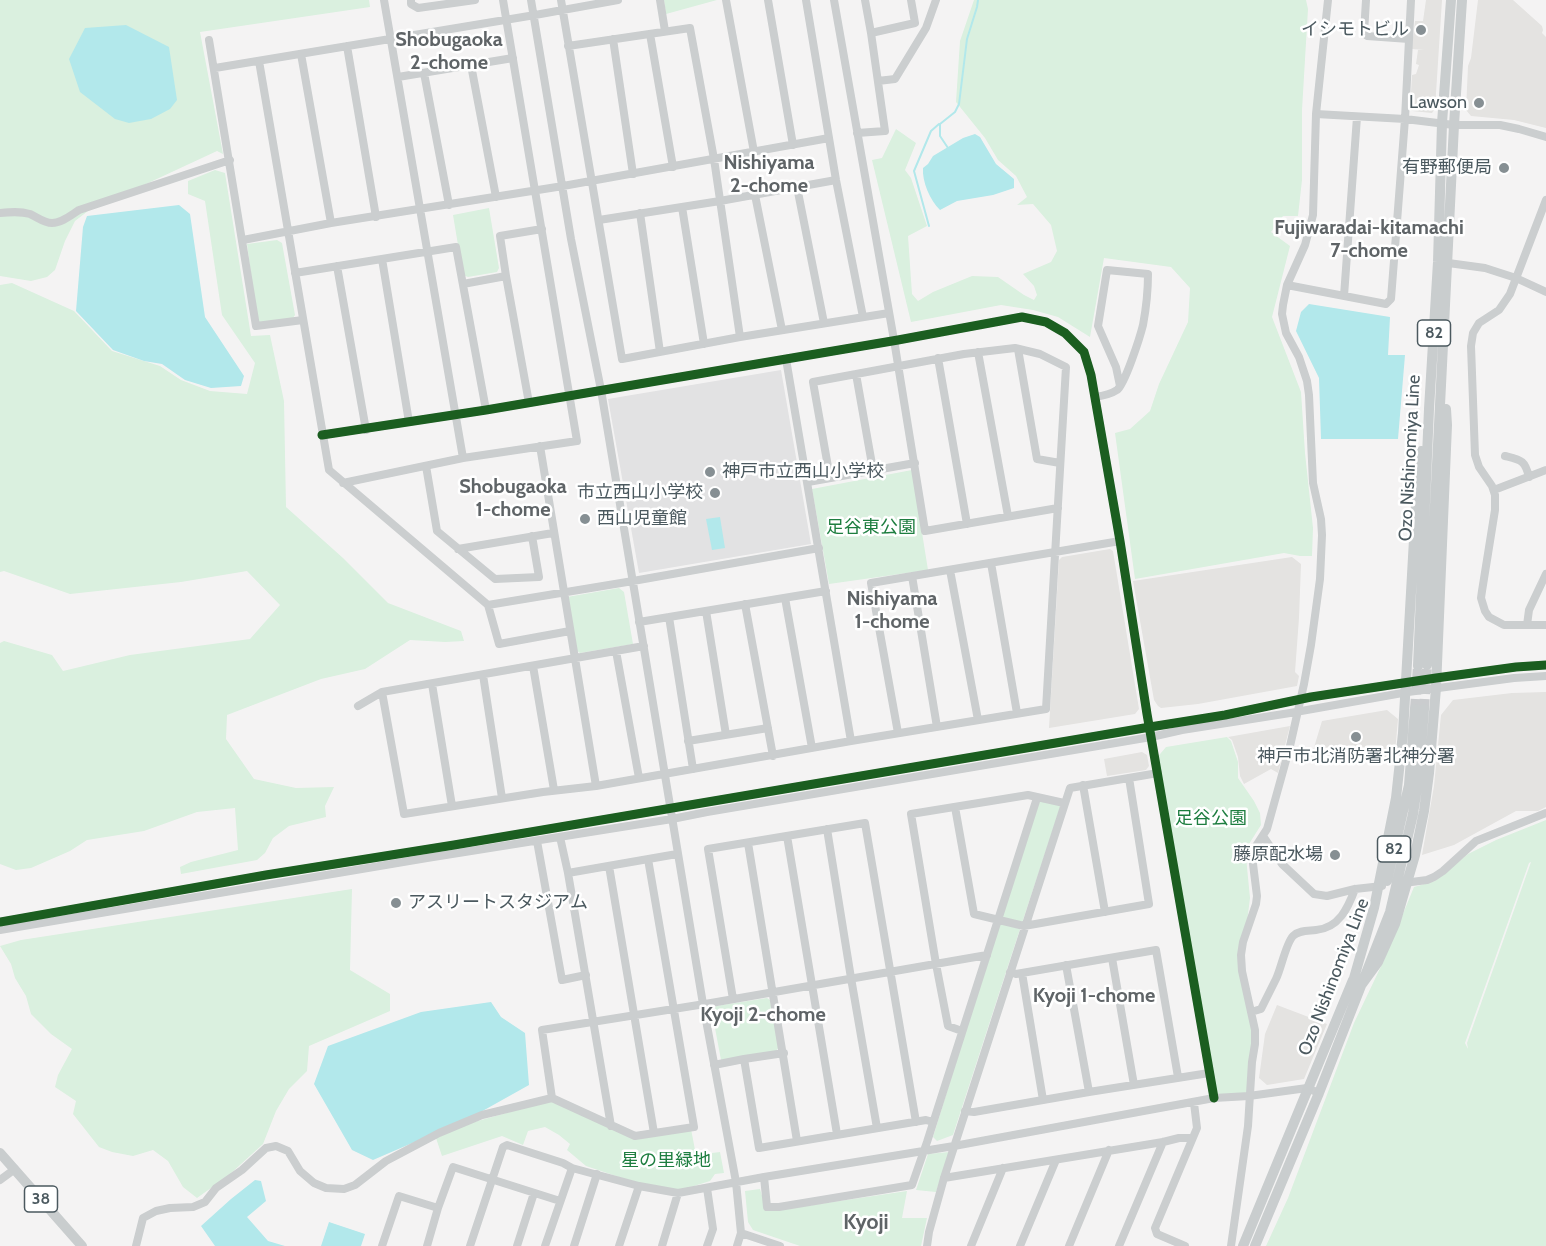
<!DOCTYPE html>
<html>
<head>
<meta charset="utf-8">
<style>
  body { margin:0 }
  canvas { display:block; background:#f4f3f3 }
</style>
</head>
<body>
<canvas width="1546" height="1246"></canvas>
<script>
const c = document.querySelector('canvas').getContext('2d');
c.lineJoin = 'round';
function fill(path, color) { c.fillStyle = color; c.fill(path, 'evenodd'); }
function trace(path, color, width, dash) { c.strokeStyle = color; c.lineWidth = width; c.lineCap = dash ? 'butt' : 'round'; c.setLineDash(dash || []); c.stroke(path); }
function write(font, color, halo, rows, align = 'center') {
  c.font = font + ' Cabin,"Noto Sans JP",sans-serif'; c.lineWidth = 5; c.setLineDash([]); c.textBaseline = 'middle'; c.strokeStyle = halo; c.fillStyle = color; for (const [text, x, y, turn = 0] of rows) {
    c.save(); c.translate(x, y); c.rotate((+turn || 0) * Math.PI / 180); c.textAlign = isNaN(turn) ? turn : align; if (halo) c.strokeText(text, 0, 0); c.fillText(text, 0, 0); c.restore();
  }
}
fill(new Path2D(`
  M1426,0h16l-7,109 -3,4 -20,-2 -2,-1 2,-35 4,-1 3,-9 -3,-1 2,-14h6l-12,-1v-10l1,-1 2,-17h8z
  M1478,0h35l29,26 1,4 -1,3 4,4v91l-32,-8 -43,-4 -5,-6 2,-44 3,-8z
  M1110,549l3,2 26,158 -4,5 -86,14 10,-168 3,-3z
  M1292,557l9,7 -2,54 -4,54 4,4 -2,10 -99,18 -37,4 -3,-2 -4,-6 -21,-119z
  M1546,692v115l-8,4h-22l-62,34 -32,10 12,-69 7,-71 12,-15 59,-7z
  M1387,710l11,9 -4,45 -82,-10 10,-33z
  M1290,726l-12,47 -7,-4 -27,15 -4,-8 -2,-19 -6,-17 -4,-3z
  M1142,752l5,3 2,11 -3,4 -39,6 -3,-17z
  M1277,1005l50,19 -23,55 -37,6 -8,-7 6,-44z`), '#e4e3e1');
fill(new Path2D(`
  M781,370l30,174 -172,29 -31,-174z`), '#e2e2e3');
fill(new Path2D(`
  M0,0h369l1,7 -170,25 23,122 -6,-3 -129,60 -13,10 -10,20 -10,29 -8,7 -16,4 -31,-5z
  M664,0h53l-51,14z
  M974,0h332l2,9 -6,101v70l-4,36h-15l-12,16 19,14 -18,71 29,75 4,61 8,75 -1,28h-12l-16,-3 -149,26 -20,-146 15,-4 20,-18 9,-27 29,-62 2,-34 -19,-21 -67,-9 -14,79 -32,-20 -25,-7 -32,-5 -90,17 -39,-162 10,-2 14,-29 20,14 -11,27 6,8 16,48 -19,10 4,58 6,7 15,-9 39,-16 26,1 26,18 10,5 3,-5 -3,-9 -11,-12 28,-12 6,-11 -6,-26 -18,-21 -16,1 10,-8 -11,-21 -18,-16 -13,-22 -29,-36 4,-61z
  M215,170l10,3 26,163 19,-1 14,66 2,106 57,51 45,45 73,28 3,10 -19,1 -35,-2 -45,29 -44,10 -94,36 -1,24 28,40 42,9 38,-1 -9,19 1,11 -37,9 -16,12 -8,15 -8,7 -76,14 -1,-7 11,-5 47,-12 -3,-42 -38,4 -53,19 -57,9 -17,11 -39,17 -15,2 -16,-6v-221l4,-2 48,14 11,16 67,-16 120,-16 30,-34 -33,-34 -66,11 -111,12 -66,-23 -4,1v-287l12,-2 62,28 38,40 48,15 21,14 29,11 37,3 8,-31 -33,-48 -17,-114 -17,-7v-13z
  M489,208l10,60 -2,4 -29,5 -5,-2 -10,-60z
  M277,240l5,3 13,72 -2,3 -31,5 -5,-3 -10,-76z
  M912,470l16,100 -99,14 -17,-95z
  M619,588l5,4 9,52 -53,9 -4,-3 -9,-53z
  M1227,737l4,4 7,21v16l16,23 6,12 1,12 -12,19 -3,13 4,41 -3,24 -8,34 13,68 -3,72 -35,2 -59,-338 11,-13z
  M1038,801l23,4 -39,118 -21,-5z
  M1546,820v426h-280l22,-48 66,-175 30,-63 30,-73 21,-6 33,-27 28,-14zM1531,862l-64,181 1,6 -3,-6 64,-180z
  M352,889l-2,81 40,24v17l-81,35 -2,25 -18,18 -13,22 -13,33 -34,31 -32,23 -14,-11 -15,-26 -15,-11 -20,6 -21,-4 -13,-5 -26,-33 3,-13 -21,-14 3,-12 14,-26 -21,-15 -20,-20 -5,-18 -11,-18 -4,-14 -11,-18 21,-6z
  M999,923l21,6 -67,206 -16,6 -4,-4z
  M767,998l3,2 9,47 -4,5 -54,8 -9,-48 4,-6z
  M546,1102h7l82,36 56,-9 5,26 24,-3 4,21 -9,1 -5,7 -32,10 -38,-7 -54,-18 -19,-16 3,-6 -11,-9 -14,-8 -17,4 -5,14 -21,-9 -60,20 -6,-18 38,-16z
  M949,1152l-13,40 -20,-2 12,-36z
  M760,1189l6,20 6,2 135,-20 -5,27h25l-6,28h-121l-47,-16 -5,-8 -3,-31z`), '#daf0df');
fill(new Path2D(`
  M126,25l43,22 8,53 -7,9 -19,10 -22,4 -14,-4 -35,-27 -11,-33 16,-31z
  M975,134l5,3 16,27 18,15v9l-21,7 -36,6 -17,9c-10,-10 -18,-28 -17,-42l5,-4 5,-8 30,-18z
  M179,205l11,9 15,103 39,59 -3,10 -30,2 -26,-8 -23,-16 -18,-3 -31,-11 -37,-39 7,-84 4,-11z
  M1309,304l81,13 -2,38h17l-7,84h-77l-2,-61 -23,-47 5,-19z
  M720,517l5,31 -13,2 -6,-31z
  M491,1002l10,15 24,16 4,52 -59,33 -97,42 -21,-10 -38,-66 14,-38 93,-34z
  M255,1180l6,1 5,20 -19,16 21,24 17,5h-70l-14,-20 30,-27z
  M329,1222l36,12 -4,12h-40z`), '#b2e8eb');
trace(new Path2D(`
  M948,148l-8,-12v-12l15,-12 4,-8 8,-65 10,-32 1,-7
  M929,226l-15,-55 17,-40 8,-7`), '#b2e8eb', 2);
trace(new Path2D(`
  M1415,709l3,-43
  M1424,709l3,-44`), '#caccce', 10, [10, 5]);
trace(new Path2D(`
  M384,0l79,458
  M411,0v4l7,4 57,-8
  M531,0l40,239 30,151 102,614 33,178 5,51 -4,13
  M561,0l61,359 118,-22 149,-24
  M660,0l5,31
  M726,0l28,152
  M768,0l25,145
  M806,0l30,180 27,137
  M834,0l60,340 31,191 133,-23
  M1328,0l-12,114 89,5 49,6h46l19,4 27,8
  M1366,0l-2,33 3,3 42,3
  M871,33l44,-10 -4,-23
  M650,34l23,133
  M613,39l20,135
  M209,40l47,286 47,-6
  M347,46l29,171
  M568,46l122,-18 24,131 26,178
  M301,54l30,169
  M259,61l70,409 159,135 145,-24 186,-33
  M471,65l25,132
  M215,68l320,-53 83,-15
  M424,73l25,132
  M398,77l115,-19
  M878,81l17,-2 31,-51 10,-28
  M857,133l28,-2 -14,-98 -6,-33
  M797,187l27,136
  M755,195l27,135
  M1546,200l-36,94 -11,16 -20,13 -6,10 -2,13 4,109 4,12 13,19 3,9v15l-13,81 -1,7 4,13 4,6 15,8h42
  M682,207l22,137
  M0,213c10,-1 20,-2 30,1 7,3 14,9 22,9 10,0 19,-8 27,-13l151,-50
  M640,213l20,139
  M599,220l121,-19 116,-21
  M243,240l88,-17 232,-37 266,-48
  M382,259l27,163
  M1441,262l44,6 31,10 30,14
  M337,266l29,164
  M295,273l161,-26 30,163
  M463,284l43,-8
  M1287,285l99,19 5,-5 14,-180 6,-119
  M1344,296l13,-179
  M1018,349l19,110 23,4
  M978,352l30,164
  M938,358l29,166
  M786,359l65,382
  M856,374l17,96
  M1095,397c7,-1 16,-3 22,-7 8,-6 23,-53 26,-65 3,-16 5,-34 5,-51l-41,-4 -9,56 18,41 4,19
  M529,403l-23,-127 -6,-40 42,-7
  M322,435l164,-25 412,-70 124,-23 24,5 19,11 19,19 7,23 29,166 27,173 67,384
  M540,446c18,114 38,227 56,340
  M1505,456c16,4 20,4 24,21
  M426,466l11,65 58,48 44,-2 -7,-41
  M808,482l107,-19
  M343,483l120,-25 114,-17 -74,-441
  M1494,490l52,-20
  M458,549l95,-16
  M991,563l26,150
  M950,570l28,150
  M912,576l25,151
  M785,598l27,150
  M745,604l28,152
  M488,605l11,39 71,-13
  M706,611l20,124
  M669,617l24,152
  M639,622l187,-31
  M1527,625l2,-15 17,-36
  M616,651l23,127
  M533,666l21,124
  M483,675l19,123
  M432,684l20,122
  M382,692l22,122 139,-22 53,-6 255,-45 195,-32 20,-342 -26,-13 -25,-6 -51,6 -151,28 17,96
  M358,706l24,-14 262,-46
  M898,733l-27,-150 249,-42
  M688,741l80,-13
  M1083,785l22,127
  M955,807l19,107 50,12 125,-22 -20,-126
  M827,829l24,149 26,150
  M787,836l50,298
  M1263,836l19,28 32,30 13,2 28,-7 27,-3
  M560,837l8,36
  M537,841l25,139 24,-5
  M748,843l49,298
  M609,866l45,267
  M1404,883l23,-3 7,-3 9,-6 33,-30 70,-28
  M0,922l266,-47 188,-30 696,-118 75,-12 86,-18 125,-19 80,-11 30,-2
  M0,930l427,-72 245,-39 35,-7 444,-75 31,-7 108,-17 118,-21 106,-14 32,-2
  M1112,958l22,127
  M1066,965l23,127
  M1010,972l6,2 140,-24 22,127
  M1022,973l21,127
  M733,999l-25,-150 157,-26 51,299
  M1251,1012l10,-3c5,-10 10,-20 15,-30 5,-10 10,-36 17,-43 6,-6 15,-5 23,-6 23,-2 32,-22 39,-41
  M962,1031l-14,-5 -12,-62 -25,-150 117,-19 36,8
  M784,1053l-40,6 15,89 167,-28 7,2
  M714,1065l30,-6
  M552,1098l-10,-68 169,-27 276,-48
  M965,1111l9,1 115,-20 120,-19
  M611,1126l-43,-253 109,-19
  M764,1177l3,30h12l133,-22 15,-43 110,-344
  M944,1178l219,-36 16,-4h13
  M0,1180l15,-11
  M707,1188l6,41 -6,17
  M438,1208l15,-41 107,34
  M741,1233l39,13
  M136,1246l7,-28 13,-7 14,-3 23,-1 12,-5 11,-14 26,-18 24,-22 10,-2 12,5 12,20 14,12 12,5 18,1 11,-4 31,-24 53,-28 43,-18 70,-17 83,38 59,-9 -46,-268
  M382,1246l17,-50 39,12 -11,38
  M470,1246l33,-99 4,-2 56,18 9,5 67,18 39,7 86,-16 190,-31 260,-48 35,-2 58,-8 12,5
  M517,1246l17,-53
  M545,1246l27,-78
  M574,1246l23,-72
  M619,1246l20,-60
  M662,1246l16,-53
  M927,1246l2,-14 15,-54 126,-390 88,-15
  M971,1246l32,-78
  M1020,1246l36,-86
  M1069,1246l40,-96
  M1119,1246l44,-104
  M1185,1246l-28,-12 -2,-6 42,-100 -3,-25
  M1231,1246l17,-120 4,-64 3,-18v-14l-13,-59 -1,-16 2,-13 13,-38 1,-8 -4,-32v-9l3,-9 11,-17 23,-83 14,-62 7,-39 9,-66 2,-44 -1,-16 -8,-36 -4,-88 -2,-14 -8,-24 -13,-24 -4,-19 1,-9 4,-20 18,-40 8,-30 3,-101`), '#cbcecf', 8);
trace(new Path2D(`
  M1427,665l27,-540 8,-125
  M1418,666l11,-257 9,-147 4,-139 9,-123
  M1387,881l22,-96 6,-76
  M1362,984l16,-22 17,-38 20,-69 9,-44 5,-38 7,-85 11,-263 -1,-16
  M1352,985l22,-77 22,-110 7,-65 15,-264 3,-18
  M0,1153l82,93
  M1243,1246l110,-266
  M1255,1246l64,-153 71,-181 23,-98 6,-39 5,-66`), '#c9cdce', 10);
trace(new Path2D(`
  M322,435l164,-25 412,-70 124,-23 24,5 19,11 19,19 7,23 29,166 27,173 67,384
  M0,922l266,-47 188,-30 696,-118 75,-12 86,-18 125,-19 80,-11 30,-2`), '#1b5e20', 9);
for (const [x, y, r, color] of [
  [1421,30,6,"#868f93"],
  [1479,103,6,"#868f93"],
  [1504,168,6,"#868f93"],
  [710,472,6,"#868f93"],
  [715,493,6,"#868f93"],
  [585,519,6,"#868f93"],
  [1356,737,6,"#868f93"],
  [1335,855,6,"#868f93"],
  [396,903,6,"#868f93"]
]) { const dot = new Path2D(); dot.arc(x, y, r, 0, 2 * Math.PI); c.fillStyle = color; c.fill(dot); trace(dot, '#fff', 2); }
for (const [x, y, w] of [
  [1434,333,33],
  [1394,849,33],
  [41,1199,33]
]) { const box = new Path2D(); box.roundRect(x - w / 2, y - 13, w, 26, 4.5); c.fillStyle = '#fff'; c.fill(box); trace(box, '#4b595f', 1.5); }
write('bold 16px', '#4b595f', null, [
  ["82",1434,333],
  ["82",1394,849],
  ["38",41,1199]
]);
write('18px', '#4b595f', '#fff', [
  ["イシモトビル",1409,30],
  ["Lawson",1467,103],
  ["有野郵便局",1492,168],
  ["神戸市立西山小学校",722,472,"left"],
  ["市立西山小学校",703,493],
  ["西山児童館",597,519,"left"],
  ["神戸市北消防署北神分署",1356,757,"center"],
  ["藤原配水場",1323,855],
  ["アスリートスタジアム",408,903,"left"]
], 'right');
write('18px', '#4b595f', '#fff', [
  ["Ozo Nishinomiya Line",1410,458,-87],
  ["Ozo Nishinomiya Line",1334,977,-69]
]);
write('18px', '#1e7e40', '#fff', [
  ["足谷東公園",871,528],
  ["足谷公園",1211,819],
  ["星の里緑地",666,1161]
]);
write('bold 20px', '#5f6467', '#fff', [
  ["Shobugaoka",449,40],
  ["2-chome",449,63],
  ["Nishiyama",769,163],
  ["2-chome",769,186],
  ["Fujiwaradai-kitamachi",1369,228],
  ["7-chome",1369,251],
  ["Shobugaoka",513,487],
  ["1-chome",513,510],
  ["Nishiyama",892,599],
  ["1-chome",892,622],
  ["Kyoji 1-chome",1094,996],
  ["Kyoji 2-chome",763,1015]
]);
write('bold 21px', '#5f6467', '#fff', [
  ["Kyoji",866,1223]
]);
</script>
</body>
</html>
